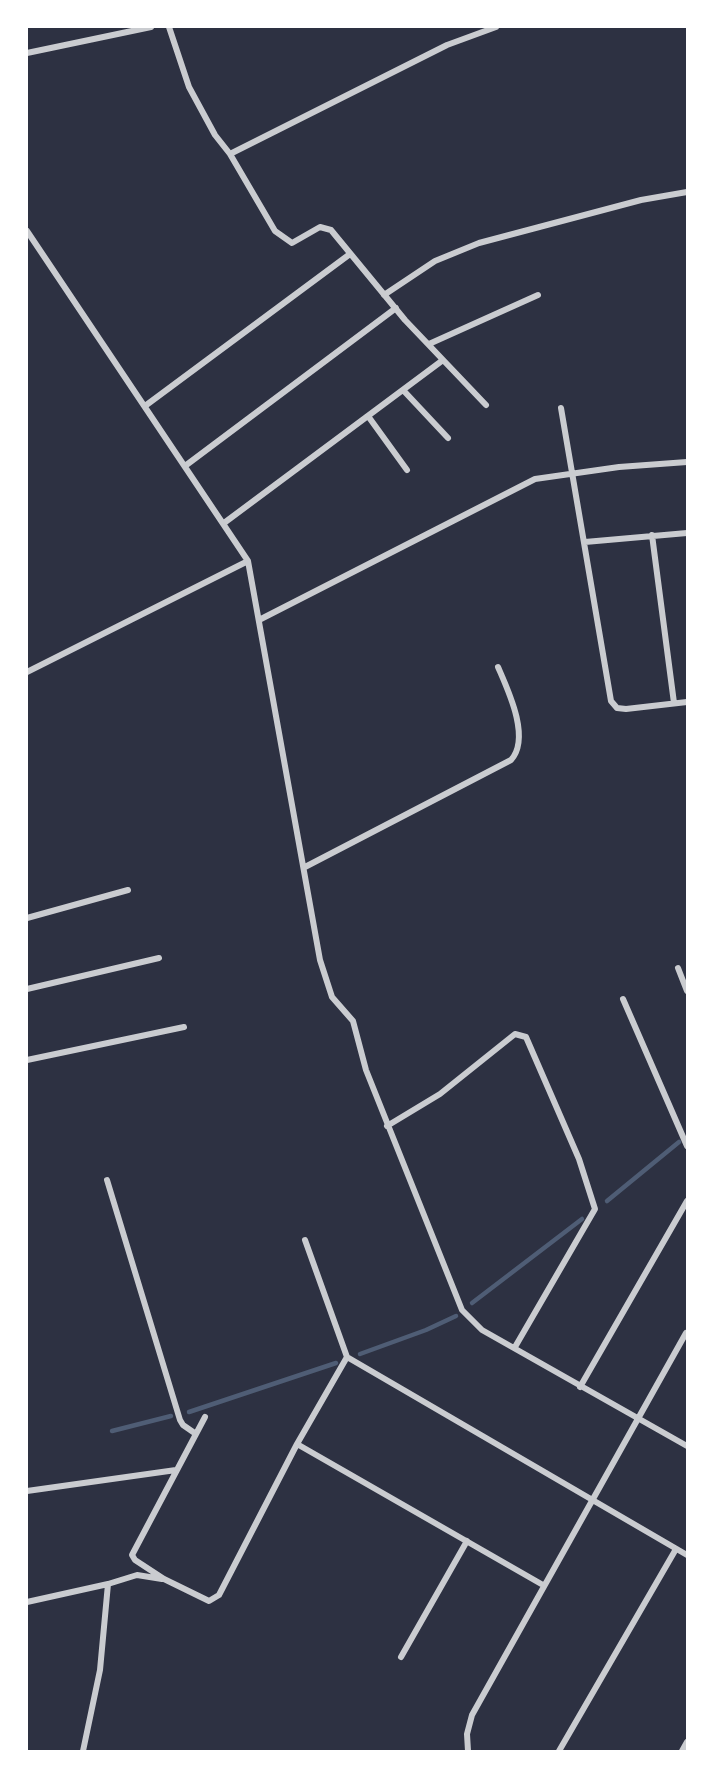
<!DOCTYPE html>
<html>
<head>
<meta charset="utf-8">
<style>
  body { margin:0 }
  #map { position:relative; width:714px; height:1778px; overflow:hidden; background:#2d3142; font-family:Figtree,sans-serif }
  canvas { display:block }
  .frame { position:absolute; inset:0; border:28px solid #fff; pointer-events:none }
</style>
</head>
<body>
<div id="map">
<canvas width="714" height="1778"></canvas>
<div class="frame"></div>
</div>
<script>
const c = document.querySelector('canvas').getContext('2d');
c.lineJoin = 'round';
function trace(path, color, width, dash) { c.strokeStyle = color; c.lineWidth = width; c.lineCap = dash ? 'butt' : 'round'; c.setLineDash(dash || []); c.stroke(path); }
trace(new Path2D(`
  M607,1201l72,-59
  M472,1303l110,-84
  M360,1354l66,-24 30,-14
  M189,1412l147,-49
  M112,1431l59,-15`), '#4f5d75', 4.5);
trace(new Path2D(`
  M169,27l20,60 26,48 15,19 45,77 17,12 28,-16 11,3 74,90 81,85
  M27,53l124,-26
  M230,154l217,-109 49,-18
  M27,231l221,330 72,399 12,37 21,24 13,49 96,240 20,20 205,116
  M384,295l51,-34 44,-18 162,-43 46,-8
  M429,344l109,-49
  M403,390l45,48
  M145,406l205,-152
  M561,408l50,293 6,7 9,1 61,-7
  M368,416l39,54
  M185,466l211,-158
  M224,523l219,-163
  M652,535l22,168
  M585,542l102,-9
  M259,620l276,-141 84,-12 68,-5
  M27,672l221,-111
  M305,867l206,-107c20,-22 -3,-70 -13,-93
  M27,918l101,-28
  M678,968l9,23
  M27,989l132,-31
  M623,999l64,147
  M27,1060l157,-33
  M387,1126l53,-32 75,-60 11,3 53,122 16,50 -80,138
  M107,1180l73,240 3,5 13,9
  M305,1240l42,117
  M347,1357l340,198
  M580,1387l107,-186
  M205,1417l-73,138 3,5 29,19 45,22 10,-6 78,-151 50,-87
  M297,1444l246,141
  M27,1491l149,-21
  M27,1602l81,-18
  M401,1657l66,-116
  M83,1751l17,-81 8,-86 29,-9 25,4
  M468,1751l-1,-17 5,-19 214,-382
  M559,1751l117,-202
  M682,1751l5,-9`), '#caccd0', 6);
</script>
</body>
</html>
